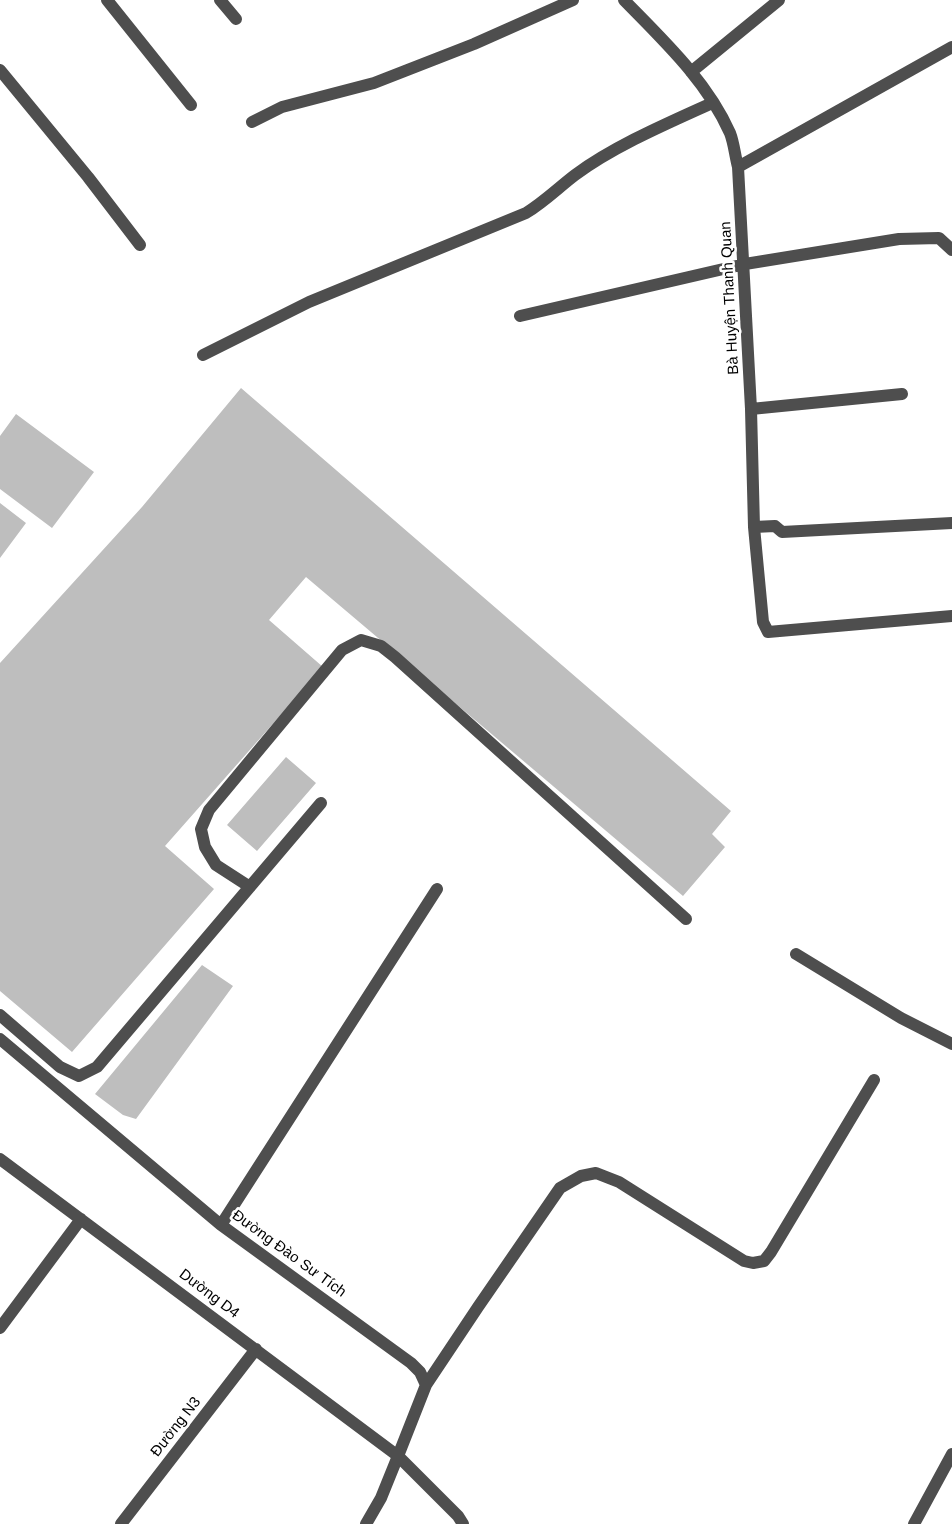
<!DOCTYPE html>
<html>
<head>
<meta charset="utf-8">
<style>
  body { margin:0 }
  canvas { display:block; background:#fff }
</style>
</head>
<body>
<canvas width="952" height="1524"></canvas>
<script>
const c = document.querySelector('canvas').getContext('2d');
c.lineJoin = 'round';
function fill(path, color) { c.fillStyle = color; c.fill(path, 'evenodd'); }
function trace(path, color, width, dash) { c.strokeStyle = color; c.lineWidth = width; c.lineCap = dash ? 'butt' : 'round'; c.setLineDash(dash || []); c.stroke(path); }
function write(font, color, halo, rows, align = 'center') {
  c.font = font + ' Arial,sans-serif'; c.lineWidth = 5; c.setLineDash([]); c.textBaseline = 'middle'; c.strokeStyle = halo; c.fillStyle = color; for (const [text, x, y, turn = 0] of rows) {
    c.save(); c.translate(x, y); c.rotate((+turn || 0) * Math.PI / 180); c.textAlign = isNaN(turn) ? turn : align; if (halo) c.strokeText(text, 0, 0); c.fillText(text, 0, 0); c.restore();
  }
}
fill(new Path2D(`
  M241,388l490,423 -19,23 13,13 -42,49 -377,-319 -37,43 54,47 -158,179 49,43 -142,163 -72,-61v-328l142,-156z
  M16,414l78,58 -42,56 -52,-39v-53z
  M0,503l26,20 -26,35z
  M286,757l30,26 -59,68 -30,-26z
  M202,965l31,21 -97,133 -13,-4 -28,-21z`), '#bebebe');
trace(new Path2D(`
  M107,0l84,105
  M220,0l16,19
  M624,0c39,40 83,81 106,133 4,10 5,23 8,34l13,242 3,118 9,95 5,10 184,-16
  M0,70l88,107 52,68
  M691,72l88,-72
  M252,122l30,-15 92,-24 100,-39 99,-44
  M738,167l214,-120
  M520,316l225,-52 154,-25 40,-1 13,12
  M203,355l106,-53 217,-89c18,-11 32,-25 49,-38 39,-29 93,-52 137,-72
  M751,409l151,-15
  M754,527l21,-1 7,6 170,-9
  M250,887l-34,-22 -11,-18 -4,-18 8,-19 133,-160 19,-10 20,6 14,11 291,262
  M796,954l105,64 51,26
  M0,1015l60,52 19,9 18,-9 224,-264
  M0,1039l221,186 190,138 9,9 6,13 -28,71 60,60 5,8
  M0,1159l398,297 -17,42 -15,26
  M221,1225l216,-336
  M0,1328l81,-109
  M426,1385l52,-78 82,-119 21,-12 15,-3 23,9 125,79 9,2 11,-2 7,-9 103,-172
  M121,1524l135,-175
  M914,1524l38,-70`), '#4e4e4e', 12);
write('15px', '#000', '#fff', [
  ["Bà Huyện Thanh Quan",730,298,-93],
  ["Đường Đào Sư Tích",289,1254,36],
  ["Dường D4",209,1294,37],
  ["Đường N3",176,1427,-52]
]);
</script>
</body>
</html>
